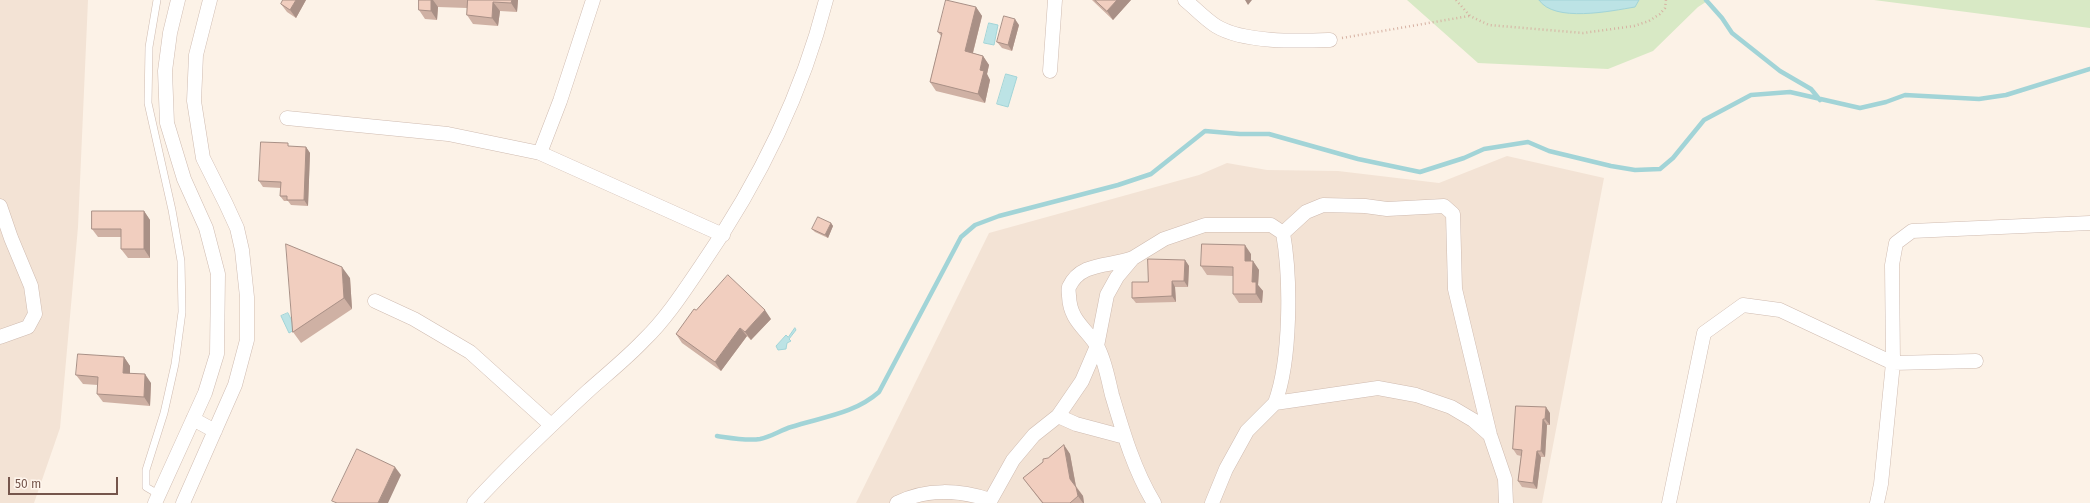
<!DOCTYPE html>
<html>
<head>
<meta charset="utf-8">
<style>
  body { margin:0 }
  #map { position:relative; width:2090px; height:503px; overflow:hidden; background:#fcf2e7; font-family:"Fira Sans",sans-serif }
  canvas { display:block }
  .scale { position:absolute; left:8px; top:477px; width:110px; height:18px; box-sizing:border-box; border:2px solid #75564c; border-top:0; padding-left:5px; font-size:12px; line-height:14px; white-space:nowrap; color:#75564c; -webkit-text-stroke:3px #fff6ed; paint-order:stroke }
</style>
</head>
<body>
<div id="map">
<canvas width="2090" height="503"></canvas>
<div class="scale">50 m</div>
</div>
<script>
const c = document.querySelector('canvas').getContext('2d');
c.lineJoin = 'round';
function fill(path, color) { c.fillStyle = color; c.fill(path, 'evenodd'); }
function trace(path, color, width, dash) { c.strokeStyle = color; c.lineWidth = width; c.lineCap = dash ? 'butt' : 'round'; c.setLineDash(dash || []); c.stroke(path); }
fill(new Path2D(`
  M0,0h88l-10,227 -18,201 -26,75h-34z
  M1507,156l97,22 -62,325h-686l133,-270 210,-58 28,-12 40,7 71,1 101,12z`), '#f3e3d5');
fill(new Path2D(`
  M1407,0h302l-11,7 -45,44 -45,18 -130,-6z
  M1874,0h216v28z`), '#d8e9c5');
const water = new Path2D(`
  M1539,0h100l-4,7c-24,4 -81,16 -96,-7z
  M989,23l9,2 -4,20 -10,-2z
  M1006,74l11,3 -9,30 -11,-3z
  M288,313l8,16 -7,4 -8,-17z
  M795,328l1,2 -7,9 2,2 -4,2 -1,6 -8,1 -2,-4 10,-11 2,2z`);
fill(water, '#bce3e5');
trace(water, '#a2d4d7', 1);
trace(new Path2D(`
  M1706,0l16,18 10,15 48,38 31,18 9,11
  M717,436c14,2 29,5 43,3 11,-2 21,-9 31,-12 31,-10 63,-13 88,-35l82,-155 14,-12 24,-9 119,-31 33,-11 54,-43 35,3h29l89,25 62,13 44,-14 20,-9 44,-7 21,9 62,15 24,4 25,-1 13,-11 31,-38 47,-25 39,-3 70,16 26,-6 19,-7 74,4 27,-4 84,-26`), '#a2d4d7', 4.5);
const service = new Path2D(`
  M157,0l-8,47 -1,56 24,107 9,51 1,51 -7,52 -11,49 -18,57v17l12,7`);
const minor = new Path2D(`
  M1185,0c10,8 20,19 31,26 28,17 82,15 114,14
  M1050,71l5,-71
  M287,118l161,16 92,19 183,82
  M540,153l20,-52 33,-101
  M0,206l11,32 20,48 4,28 -7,13 -28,10
  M1283,233l23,-21 17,-7 42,1 22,3 57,-3 9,8 2,75 35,146 15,44 1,24
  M1133,258c-22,9 -52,3 -64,29 -1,3 0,7 0,9 1,25 17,32 28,50 8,14 11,33 15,49 11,37 22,75 42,108
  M375,301l39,18 56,33 81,73
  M1058,416l18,8 49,13
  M193,419l22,12
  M155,503l50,-110 12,-39 1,-80 -12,-46 -22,-49 -17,-56 -2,-52 5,-38 8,-33
  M183,503l52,-118 12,-45v-43l-5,-47 -5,-22 -11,-24 -23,-46 -9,-57 2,-46 14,-55
  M474,503c36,-39 75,-76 114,-112 19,-17 39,-33 56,-51 22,-21 40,-49 57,-74 56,-81 101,-171 125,-266
  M897,503c29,-15 63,-13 93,-3
  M989,503l24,-43 21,-25 24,-19 24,-35 15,-35 10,-51 10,-18 16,-19 31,-19 41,-14h66l12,8c8,45 8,127 -8,170
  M1212,503l14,-34 21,-38 28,-28 103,-15 38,7 35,12 22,13 17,15
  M1669,503l35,-170 39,-28 37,5 113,53 83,-2
  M1877,503l4,-19 12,-121 -1,-98 4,-22 16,-12 178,-8`);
trace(service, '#cfbbb0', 8);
trace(minor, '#cfbbb0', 15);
trace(new Path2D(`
  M1456,0l14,16 19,9 94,8 51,-7 15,-5 11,-7 5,-6 1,-8
  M1342,38l127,-22`), '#d6b1a2', 2.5, [1, 3]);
trace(service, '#fff', 7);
trace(minor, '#fff', 14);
fill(new Path2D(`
  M283,0h23l-10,18 -9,-6 -6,-8z
  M419,0h99l-1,12 -17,-1 -2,15 -25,-2 -6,-9v-7l-29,-1 -1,13 -12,-1 -6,-9z
  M1092,0h39l-18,20z
  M976,7l6,9 -9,37 10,3 6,9 -2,9 3,6 -5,23 -49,-12 -6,-9 11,-46 -3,-4z
  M1019,25l-7,26 -10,-3 -5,-6z
  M291,147h15l4,6 -2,53 -17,-1 -3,-4h-4l-4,-5 1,-8 -18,-1 -4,-6z
  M144,211l6,9v38h-22l-7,-9v-12h-23l-6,-8z
  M831,223l2,3 -5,12 -13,-6 -3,-3z
  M1251,254v7h2l6,9 -1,15 5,6 -1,12h-23l-6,-9v-18l-26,-1 -6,-9z
  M1185,260l4,6 -1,21h-13l1,15 -40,1 -4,-5 16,-16z
  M350,278l2,31 -51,34 -8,-11z
  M696,310l75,9 -20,21 -4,-4 -26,35 -39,-28 -6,-9z
  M124,357l6,9v7l21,10 -1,23 -47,-4 -6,-8 1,-9 -15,-1 -7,-9z
  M1516,406l34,7v12h-3l-2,32h-4l-4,32 -15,-2 -4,-6 3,-25 -4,-1 -4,-6z
  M1064,445l6,9 6,32 7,10 1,7h-42l-19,-25z`), '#cfb1a4');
fill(new Path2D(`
  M296,0h10l-10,18 -6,-8z
  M431,0h2l5,7 -1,13 -6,-9z
  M512,0h6l-1,12 -6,-9z
  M1117,0h14l-18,20 -6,-9z
  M1245,0h7l-4,5z
  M493,2l7,9 -2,15 -6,-8z
  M976,7l6,9 -11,44 -6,-9z
  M1015,19l4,6 -7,26 -4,-6z
  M983,56l6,9 -2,9 3,6 -5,23 -7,-9 2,-24z
  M306,147l4,6 -2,53 -4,-6z
  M144,211l6,9v38l-6,-9z
  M831,223l2,3 -5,12 -3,-3z
  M1245,245l6,9v16l-6,-9z
  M1185,260l4,6 -1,21 -4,-6z
  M1253,261l6,9 -1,15 5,6 -1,12 -6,-9 -4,-12z
  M342,267l8,11 2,31 -8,-11z
  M1172,281l3,6 1,15 -4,-6z
  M765,310l6,9 -20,21 -6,-8z
  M740,328l7,8 -26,35 -6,-9z
  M124,357l6,9v15l-7,-8z
  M145,374l6,9 -1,23 -6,-9z
  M1546,407l4,6v12l-5,-6z
  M1543,419l4,6 -2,32 -4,-6z
  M1064,445l6,9 6,33 -6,-8z
  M1537,451l4,6 -4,32 -4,-6z
  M395,467l6,8 -13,28h-10z
  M1076,487l7,9 1,7h-1l-5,-7z`), '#a99086');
const building = new Path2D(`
  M283,0h13l-6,10 -9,-6z
  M419,0h12v11l-12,-1z
  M468,0h44l-1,3 -18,-1 -1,16 -25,-3z
  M946,0l30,7 -11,44 18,5 -3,14 4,1 -6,23 -48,-12 12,-49 -4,-1z
  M1095,0h22l-10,11z
  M1004,16l11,3 -7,26 -11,-3z
  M261,142l27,1v3l18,1 -2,53h-17v-4h-7l1,-14 -22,-1z
  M92,211h52v38h-23v-20h-29z
  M818,217l13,6 -6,12 -13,-6z
  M286,244l56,23 2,31 -51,34z
  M1202,244l43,1v16h8l-1,21h4v12h-23v-27l-32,-1z
  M1148,259l37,1 -1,21h-12v15l-40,2v-16h16z
  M728,275l37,35 -20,22 -5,-4 -25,34 -39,-28 18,-25 2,1z
  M78,354l46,3 -1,16 22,1 -1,23 -47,-3 1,-17 -22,-2z
  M1516,406l30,1 -1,12h-2l-2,32h-4l-4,32 -15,-2 4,-31 -9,-1z
  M1064,445l6,34 6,8 2,9 -8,7h-27l-20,-25 20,-16v-3l5,-1z
  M357,449l38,18 -17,36h-41l-5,-2z`);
fill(building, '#f1cebf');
trace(building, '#a99086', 1);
</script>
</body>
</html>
